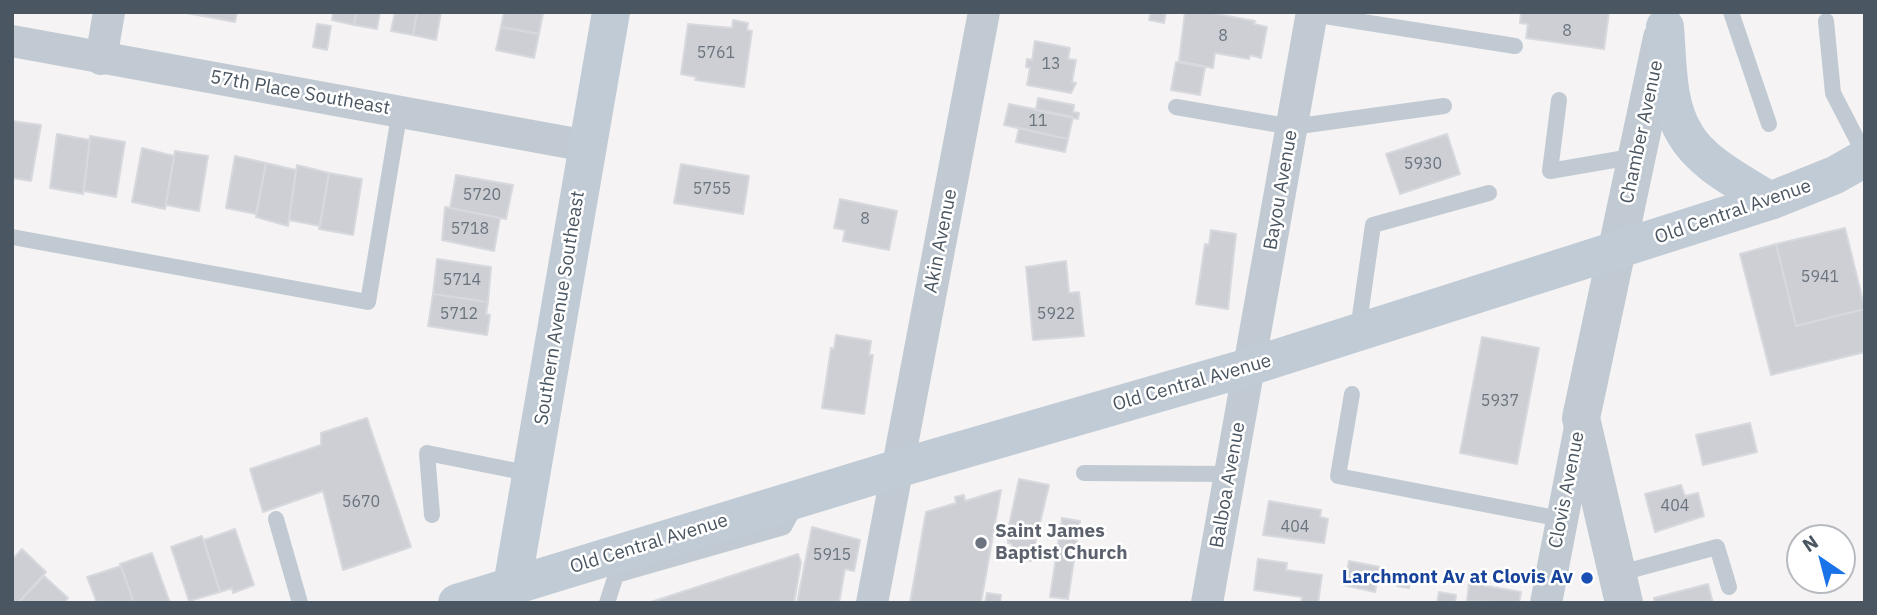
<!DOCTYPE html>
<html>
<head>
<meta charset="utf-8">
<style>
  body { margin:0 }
  #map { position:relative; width:1877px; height:615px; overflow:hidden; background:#f5f3f3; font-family:"IBM Plex Sans",sans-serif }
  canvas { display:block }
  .frame { position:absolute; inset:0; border:14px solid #4a5661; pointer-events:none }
  .north { position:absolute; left:1786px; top:524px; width:70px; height:70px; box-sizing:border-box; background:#fff; border:2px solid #b7bbc0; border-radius:50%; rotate:325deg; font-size:19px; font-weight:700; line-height:28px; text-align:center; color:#4a5661 }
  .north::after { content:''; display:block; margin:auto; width:24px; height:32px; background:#1a73e8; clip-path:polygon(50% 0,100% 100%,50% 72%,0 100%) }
</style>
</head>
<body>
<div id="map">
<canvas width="1877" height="615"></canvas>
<div class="frame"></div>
<div class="north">N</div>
</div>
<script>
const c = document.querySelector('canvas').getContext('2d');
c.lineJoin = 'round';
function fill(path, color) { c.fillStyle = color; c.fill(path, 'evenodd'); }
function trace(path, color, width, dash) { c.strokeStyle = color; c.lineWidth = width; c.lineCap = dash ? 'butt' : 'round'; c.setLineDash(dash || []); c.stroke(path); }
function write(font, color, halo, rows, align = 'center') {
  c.font = font + ' "IBM Plex Sans",sans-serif'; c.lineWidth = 5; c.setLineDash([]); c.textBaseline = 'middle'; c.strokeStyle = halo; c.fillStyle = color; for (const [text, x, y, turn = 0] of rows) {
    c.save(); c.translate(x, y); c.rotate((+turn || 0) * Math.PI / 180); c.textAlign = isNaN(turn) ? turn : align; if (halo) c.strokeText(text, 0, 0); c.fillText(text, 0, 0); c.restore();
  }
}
const building = new Path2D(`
  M181,12h56l-2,10z
  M333,12h23l-2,13 -22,-5z
  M356,12h24l-3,17 -23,-4z
  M395,12h22l-4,23 -22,-4z
  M417,12h24l-5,28 -23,-5z
  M504,12l39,1 -4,21 -38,-7z
  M1151,12h15l-2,11 -15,-3z
  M1185,12h21l49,9 -1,3 13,3 -6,31 -11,-3 -1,4 -34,-6 -2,15 -34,-7z
  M1521,12h88l-5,37 -78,-11 2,-14 -8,-1z
  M733,20l15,3 -1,7 5,1 -8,56 -49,-7 1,-3 -15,-3 7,-50 44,4z
  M317,24l14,2 -4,24 -14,-3z
  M501,27l38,7 -5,24 -38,-8z
  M1035,41l35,7 -2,11 8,1 -4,22 4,1 -5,10 -44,-8 3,-17 -4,-1 1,-8 5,1z
  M1176,62l29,5 -5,28 -29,-5z
  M1038,98l36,7 -1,7 6,1 -1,6 -42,-9z
  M1009,104l64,13 -5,22 -64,-14z
  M12,121l29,4 -10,56 -19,-3z
  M1019,128l49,11 -3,13 -49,-10z
  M57,134l33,6 -7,54 -33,-6z
  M1447,134l13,40 -60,20 -14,-40z
  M90,136l35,6 -9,55 -32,-6z
  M142,148l32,8 -9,53 -33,-7z
  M175,151l33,5 -9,55 -33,-6z
  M235,156l31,7 -10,51 -30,-6z
  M266,163l30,7 -8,56 -32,-9z
  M681,164l68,12 -6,38 -69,-11z
  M297,165l32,8 -9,53 -31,-6z
  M329,173l33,6 -9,56 -34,-6z
  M456,175l57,10 -7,34 -56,-11z
  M840,199l57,12 -8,39 -46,-9 2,-11 -11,-2z
  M445,207l55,11 -6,33 -52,-11z
  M1845,228l20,81 -69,17 -20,-82z
  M1211,230l25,4 -8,75 -32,-5 9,-60 4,1z
  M1776,244l20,82 69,-17v43l-94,23 -31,-121z
  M437,259l54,8 -3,35 -55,-8z
  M1066,261l3,32 10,-1 5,44 -51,4 -7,-73z
  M433,294l55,8 -2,12 4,1 -3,20 -59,-9z
  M836,335l35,6 -2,14h4l-9,59 -42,-6 9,-60 3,1z
  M1482,337l57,11 -22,116 -57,-11z
  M367,418l44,129 -68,23 -20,-79 -60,21 -13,-43 71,-24v-12z
  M1750,423l7,29 -54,13 -7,-30z
  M1019,479l30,6 -18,76 -21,-4 2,-13 -4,-1v-13z
  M1681,485l4,11 13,-3 6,23 -49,16 -10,-38z
  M1001,490l-20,113h-71l16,-91 30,-9 -1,-6 9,-2 1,6z
  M1269,501l52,9 -1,7 8,2 -4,24 -61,-8z
  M1062,518l18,3 -12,78 -18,-2z
  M812,527l48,13 -6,31 -9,-2 -6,34h-42z
  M235,529l19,56 -21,8 -1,-5 -12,4 -16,-52z
  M202,536l18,56 -31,9 -18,-54z
  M22,549l24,23 -28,31h-6v-43z
  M152,553l18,50h-36l-14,-39z
  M798,554l3,8 -7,41h-146z
  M1258,559l29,4 -1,7 36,5 -4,28h-17l1,-6 -48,-7z
  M1349,561l31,6 -5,25 -31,-7z
  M121,566l13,37h-37l-10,-26z
  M1399,572l12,2 -2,14 -12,-2z
  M44,576l24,22 -4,5h-46z
  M1469,583l52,9 -2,11 -52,-2z
  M1708,584l5,19h-58l-1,-5z
  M1439,592l17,3 -1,8h-18z
  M987,593l14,2 -1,8h-15z`);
fill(building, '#cdcfd5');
trace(building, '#d7d9de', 2);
trace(new Path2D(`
  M1731,12l38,112
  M1312,14l203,32
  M1826,21l7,72 32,62
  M1559,100l-9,71 87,-15
  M1176,107l116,20 152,-21
  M12,237l356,65 32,-192
  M1358,330l15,-105 116,-32
  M1352,394l-14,82 223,43
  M1084,473l146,1
  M432,515l-5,-62 105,21
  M276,519l24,84
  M1617,574l100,-27 12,40
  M607,603l9,-28 168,-48 12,-22`), '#c1cad2', 16);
trace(new Path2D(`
  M12,41l575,105
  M101,59l8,-47
  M872,603l112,-591
  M1207,603l105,-591
  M1546,603l35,-181`), '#c1cad2', 32);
trace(new Path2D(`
  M1624,603l-43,-185 81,-380`), '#c1cad2', 38);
trace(new Path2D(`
  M1665,27c3,35 1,76 20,107 17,30 57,49 85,67
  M457,603l439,-134 353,-102 521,-166 65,-26 30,-17
  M509,603l102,-591`), '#c1cbd6', 38);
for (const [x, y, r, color] of [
  [981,543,7,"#6b7280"],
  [1587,578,7,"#1a4fb4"]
]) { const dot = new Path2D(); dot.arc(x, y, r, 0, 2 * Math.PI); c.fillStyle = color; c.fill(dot); trace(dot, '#fff', 2.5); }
write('16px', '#6b747e', null, [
  ["8",1567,31],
  ["8",1223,36],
  ["5761",716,53],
  ["13",1051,64],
  ["11",1038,121],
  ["5930",1423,164],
  ["5755",712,189],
  ["5720",482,195],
  ["8",865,219],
  ["5718",470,229],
  ["5941",1820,277],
  ["5714",462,280],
  ["5712",459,314],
  ["5922",1056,314],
  ["5937",1500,401],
  ["5670",361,502],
  ["404",1675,506],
  ["404",1295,527],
  ["5915",832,555]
]);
write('19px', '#4a5661', '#fff', [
  ["57th Place Southeast",300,93,10],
  ["Chamber Avenue",1642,132,-78],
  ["Bayou Avenue",1281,190,-80],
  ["Old Central Avenue",1733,212,-19],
  ["Akin Avenue",941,241,-79],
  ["Southern Avenue Southeast",560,308,-81],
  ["Old Central Avenue",1192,383,-16],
  ["Balboa Avenue",1228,485,-80],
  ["Clovis Avenue",1567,490,-79],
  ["Old Central Avenue",649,544,-17]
]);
write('bold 19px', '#5b616d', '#fff', [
  ["Saint James",995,532],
  ["Baptist Church",995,554]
], 'left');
write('bold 19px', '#164399', '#fff', [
  ["Larchmont Av at Clovis Av",1573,578]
], 'right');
</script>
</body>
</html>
